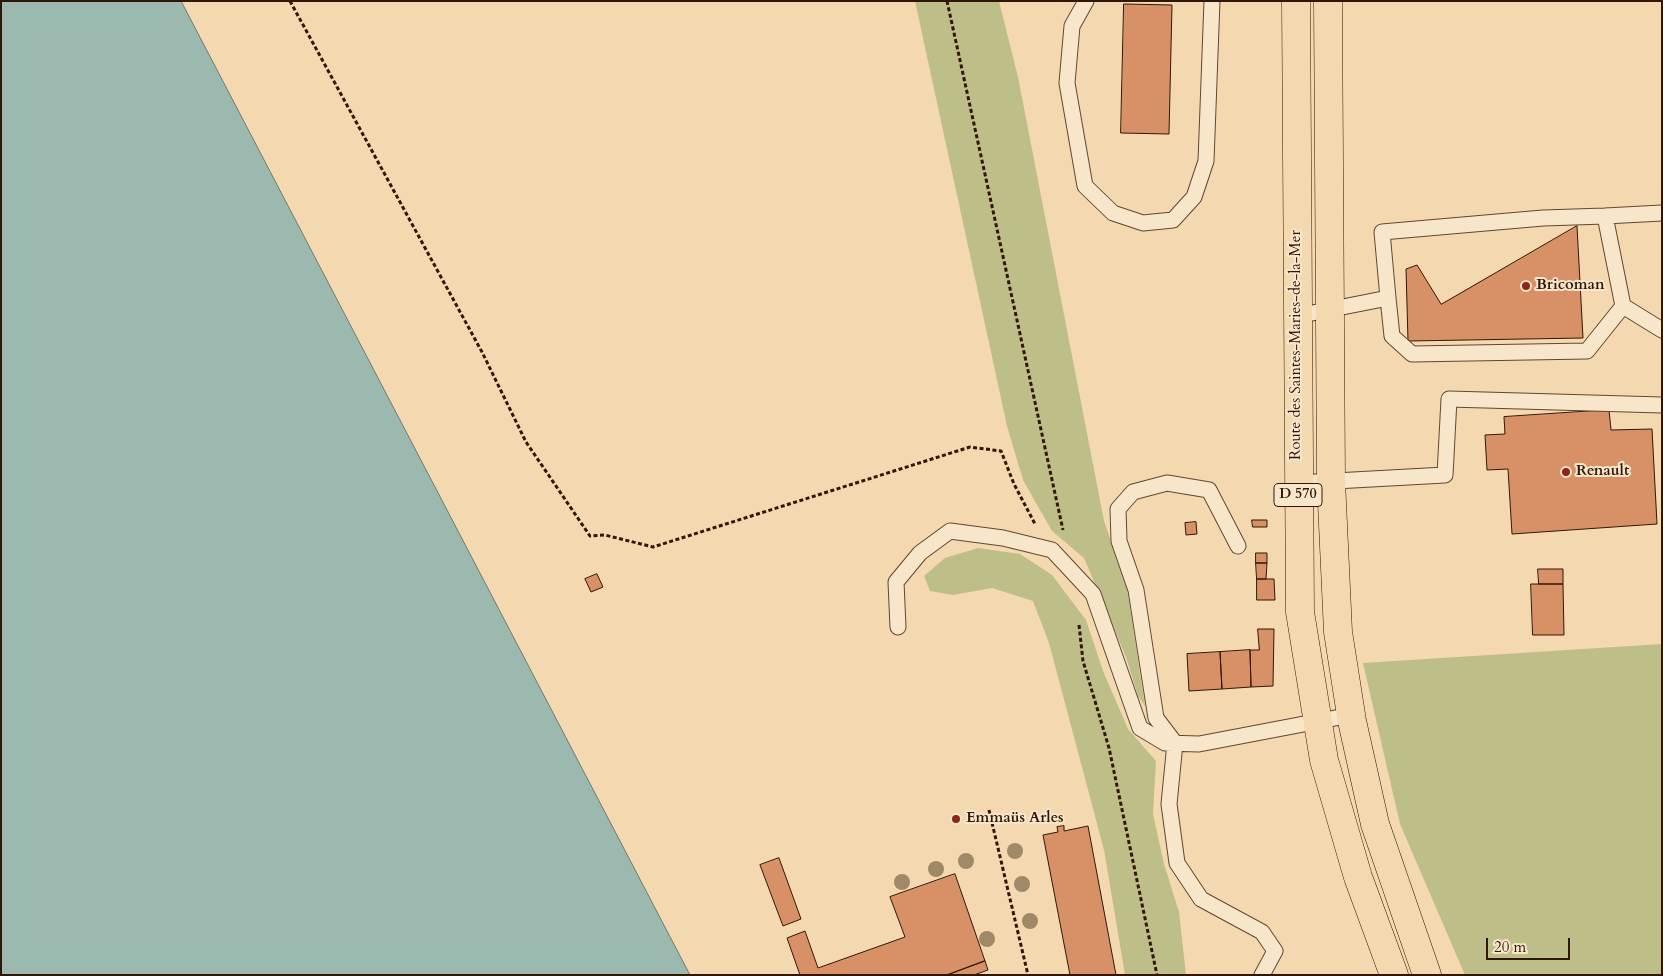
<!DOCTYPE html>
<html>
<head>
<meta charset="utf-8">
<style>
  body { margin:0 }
  #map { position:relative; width:1663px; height:976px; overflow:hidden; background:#f4d8af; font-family:Cardo,serif }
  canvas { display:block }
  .frame { position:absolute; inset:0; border:2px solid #301705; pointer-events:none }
  .scale { position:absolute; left:1486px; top:938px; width:84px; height:22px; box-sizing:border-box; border:2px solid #301705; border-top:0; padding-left:6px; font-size:15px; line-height:18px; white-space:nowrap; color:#301705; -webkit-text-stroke:4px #f8e6cb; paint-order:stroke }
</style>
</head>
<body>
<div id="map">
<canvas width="1663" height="976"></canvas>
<div class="frame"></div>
<div class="scale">20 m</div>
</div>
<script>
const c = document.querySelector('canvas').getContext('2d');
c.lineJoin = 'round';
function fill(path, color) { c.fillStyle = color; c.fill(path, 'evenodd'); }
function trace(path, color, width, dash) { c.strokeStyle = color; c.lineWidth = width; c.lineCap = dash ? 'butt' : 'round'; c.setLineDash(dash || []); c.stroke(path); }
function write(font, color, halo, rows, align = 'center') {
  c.font = font + ' Cardo,serif'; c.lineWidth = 4; c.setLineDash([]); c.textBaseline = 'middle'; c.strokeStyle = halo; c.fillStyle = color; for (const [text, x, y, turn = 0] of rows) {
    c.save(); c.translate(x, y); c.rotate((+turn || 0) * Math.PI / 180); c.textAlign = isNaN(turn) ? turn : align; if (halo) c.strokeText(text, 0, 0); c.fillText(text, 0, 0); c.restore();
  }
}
fill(new Path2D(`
  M915,1h84l19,76 86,444 23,67 18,118 -7,-10 -12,-39 -42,-99 -32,-27 -29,-51 -16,-54z
  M978,548l42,6 32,21 34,45 17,51 25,58 28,32 -3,53 11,50 15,48 7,63h-61l-21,-125 -55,-207 -16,-42 -41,-13 -39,7 -23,-4 -6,-15 21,-18z
  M1662,644v331h-197l-65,-151 -37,-161z`), '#bebe89');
const water = new Path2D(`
  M1,1h180l509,974h-689z`);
fill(water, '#9cb9b0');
trace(water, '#71786c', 1);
const building = new Path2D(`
  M1124,4l48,1 -3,129 -48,-1z
  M1577,226l6,112 -175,3 -2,-72 11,-4 24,39z
  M1609,410l2,20 41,-1 5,95 -145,10 -4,-65 -21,1 -2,-35 20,-1 -1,-17z
  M1252,520h15v7h-14z
  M1196,522l1,12 -11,1 -1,-12z
  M1256,553h11v10h-11z
  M1256,563h11l-1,16h-9z
  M1538,569h25v15h-24z
  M597,574l6,13 -12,5 -6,-13z
  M1257,579h17l1,21h-18z
  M1531,584h32l1,51h-31z
  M1258,629h16l-1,57 -22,1 -1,-37h9z
  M1250,650l1,37 -29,2 -2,-37z
  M1220,652l2,37 -33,2 -2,-37z
  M1064,826v5l24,-5 28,149h-46l-27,-140 15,-3 -1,-5z
  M779,858l22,61 -18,7 -23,-61z
  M955,874l30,87 -38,14h-147l-13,-37 18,-7 13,37 87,-31 -15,-40z
  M985,961l3,9 -14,5h-27z`);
fill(building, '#d89167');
trace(building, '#301705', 1);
const service = new Path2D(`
  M1086,1l-14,25 -5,57 18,103 28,27 30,10 30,-3 21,-23 12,-36 6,-160
  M1605,216l57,-3
  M1623,306l39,24
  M1297,316l91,-18 4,38 20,18 175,-3 36,-45 -18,-90 -62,2 -161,14 6,66
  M1298,483l147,-8 4,-76 213,6
  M1238,546l-29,-56 -42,-7 -34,9 -15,17 1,32 17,49 20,128 19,25 -6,61 8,59 24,36 61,33 13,19 -13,24
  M898,627l-2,-45 24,-29 30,-22 53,7 49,12 41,44 47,134 25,15 34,1 152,-29`);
const primary = new Path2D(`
  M1296,1l4,611 24,148 34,117 36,98
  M1328,1l3,480 7,151 14,89 23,103 52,151`);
trace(service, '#614730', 17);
trace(primary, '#301705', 29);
trace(new Path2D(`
  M290,1l192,351 44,90 64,94 15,-1 48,12 317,-100 31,4 13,33 21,40
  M947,1l116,529
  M1079,625l4,36 26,87 48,227
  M989,810l39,165`), '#301705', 3, [4, 2.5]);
trace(service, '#f8e6cb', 15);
trace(primary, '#f4d8af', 28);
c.fillStyle = '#a08968';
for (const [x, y] of [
  [1015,851],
  [966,861],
  [936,869],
  [902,882],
  [1022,884],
  [1030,921],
  [987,939]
]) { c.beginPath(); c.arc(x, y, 8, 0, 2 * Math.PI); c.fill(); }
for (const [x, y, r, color] of [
  [1526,286,5,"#8f2418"],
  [1566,472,5,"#8f2418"],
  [956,819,5,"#8f2418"]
]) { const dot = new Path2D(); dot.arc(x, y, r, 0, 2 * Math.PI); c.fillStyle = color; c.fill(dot); trace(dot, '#f8e6cb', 2); }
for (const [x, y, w] of [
  [1298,495,48]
]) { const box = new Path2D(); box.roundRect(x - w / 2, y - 11.5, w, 23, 4); c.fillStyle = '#f8e6cb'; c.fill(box); trace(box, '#301705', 1); }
write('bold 14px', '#301705', null, [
  ["D 570",1298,495]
]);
write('bold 15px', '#301705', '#f8e6cb', [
  ["Bricoman",1536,286],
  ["Renault",1576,472],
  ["Emmaüs Arles",966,819]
], 'left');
write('15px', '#301705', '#f8e6cb', [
  ["Route des Saintes-Maries-de-la-Mer",1297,345,-90]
]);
</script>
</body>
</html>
